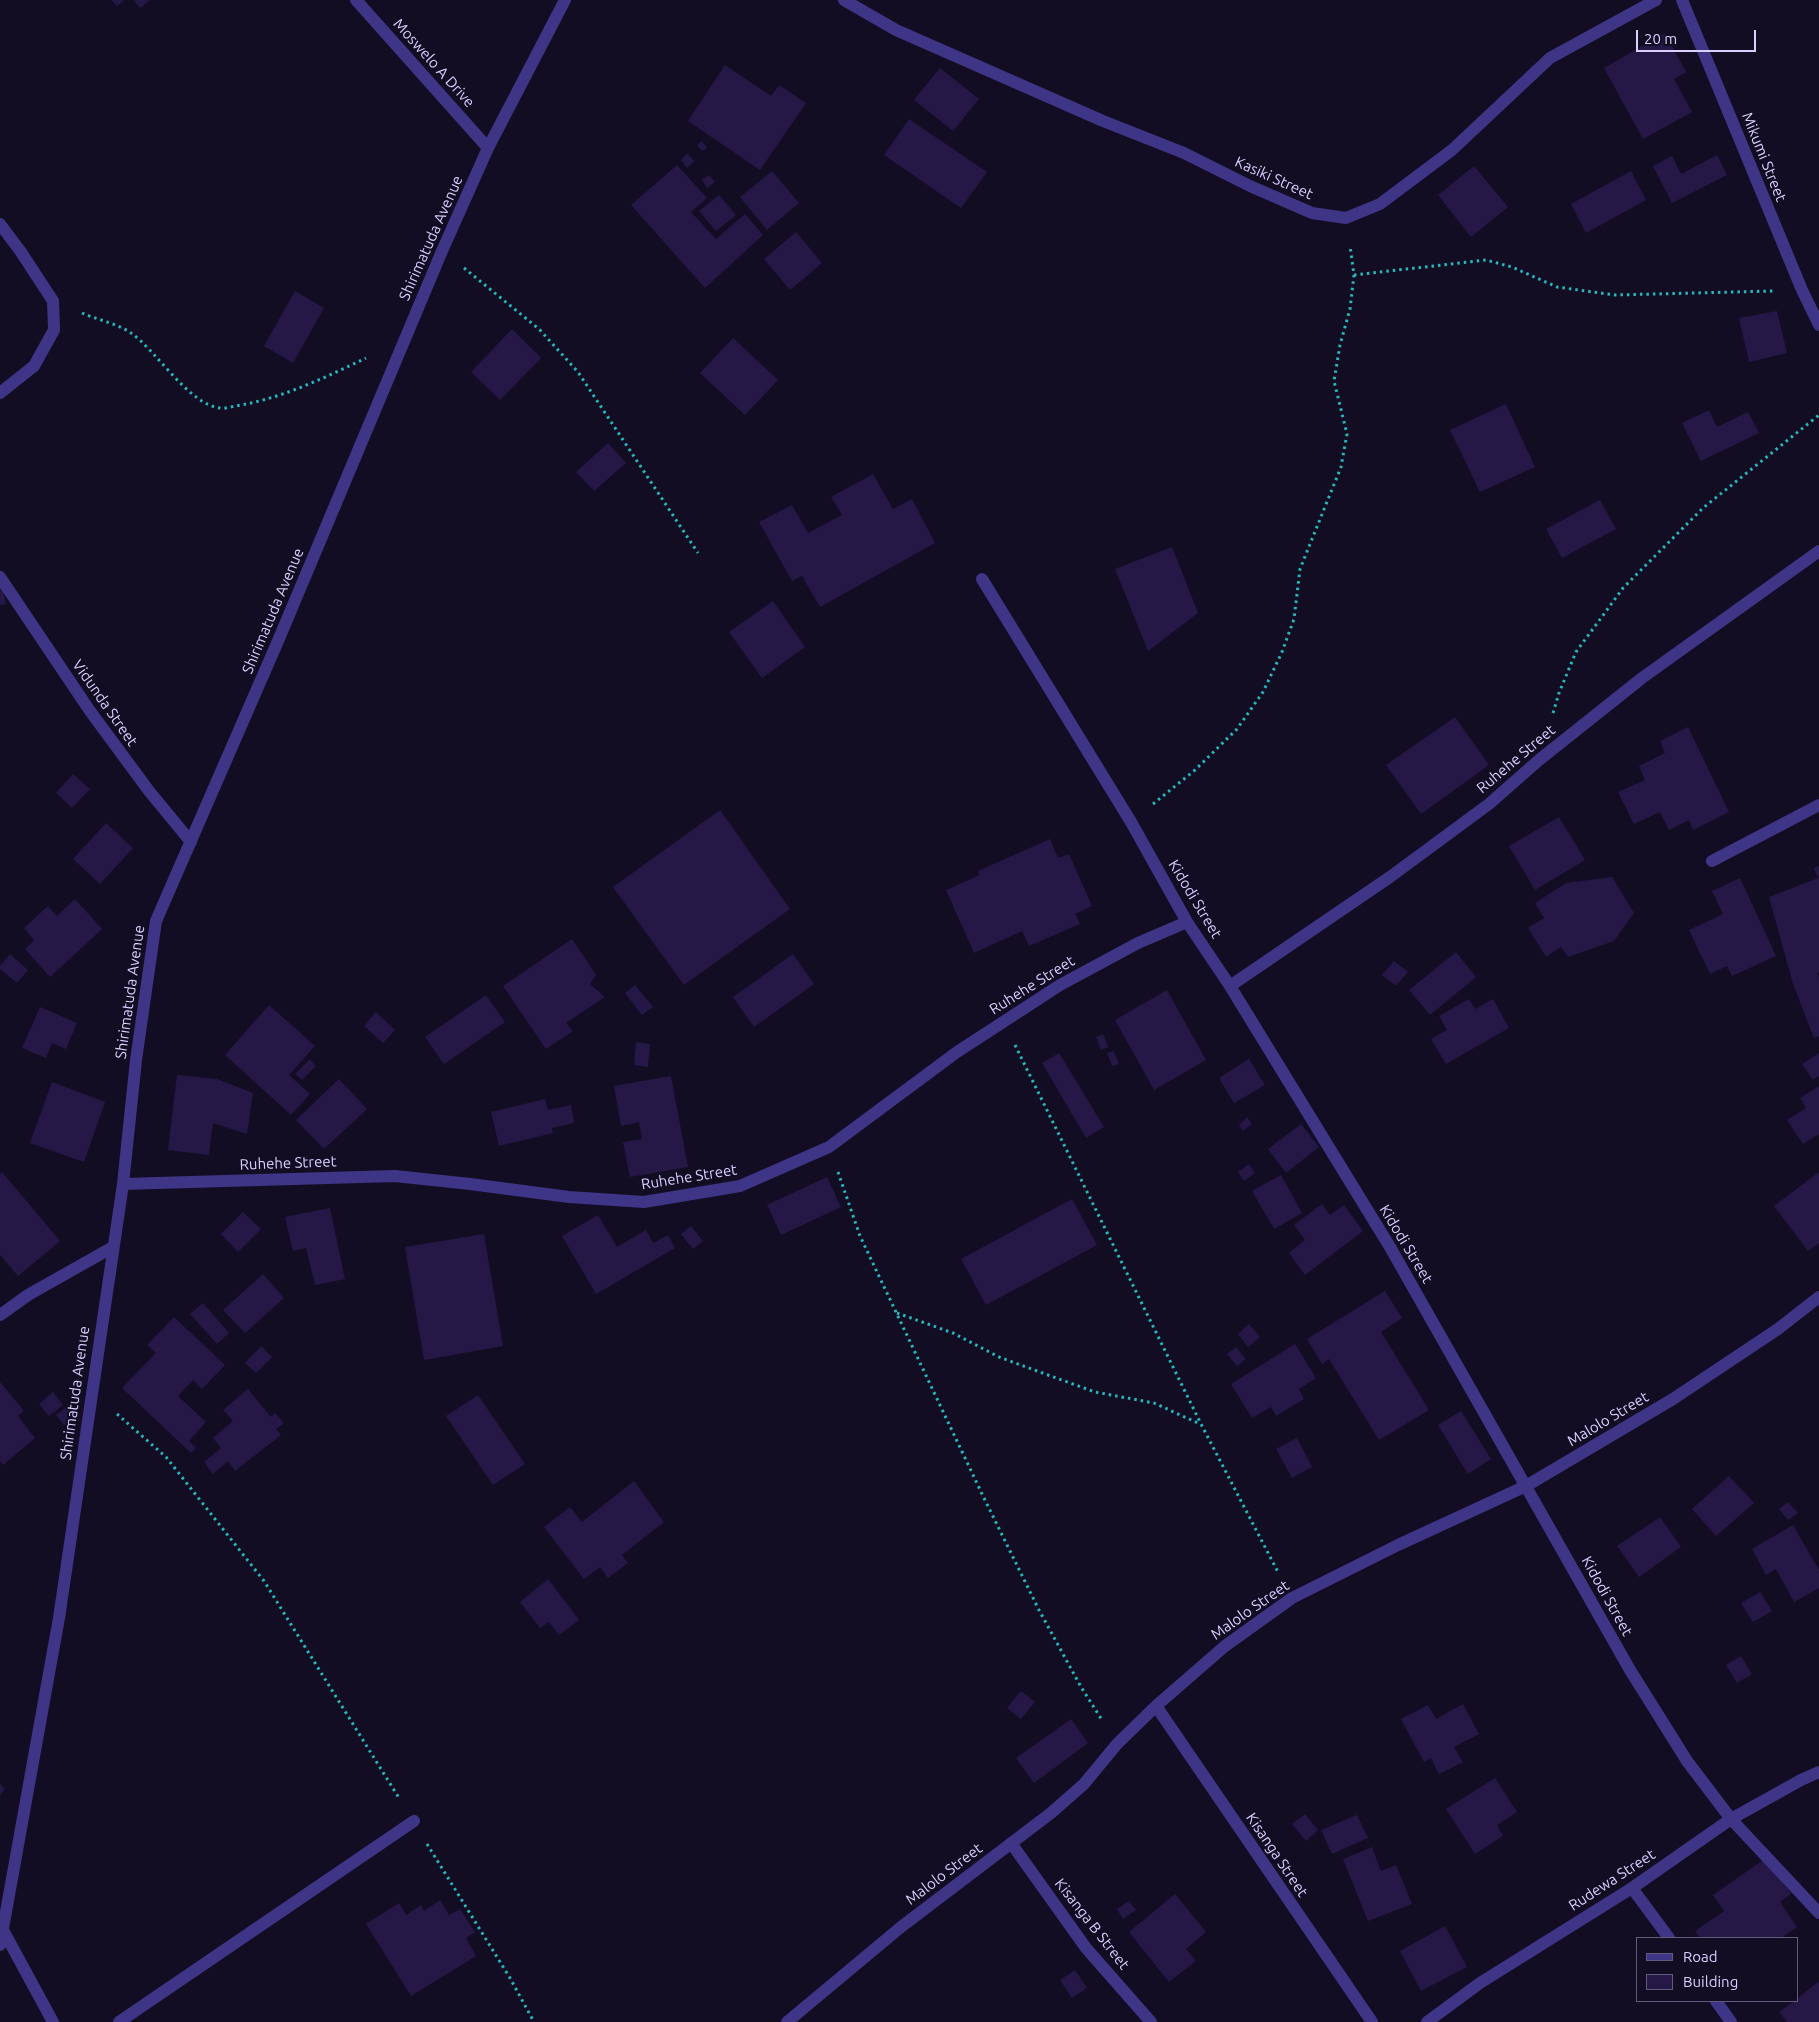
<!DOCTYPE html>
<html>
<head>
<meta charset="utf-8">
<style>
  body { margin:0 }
  #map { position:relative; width:1819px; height:2022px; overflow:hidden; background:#130d24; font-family:Ubuntu,sans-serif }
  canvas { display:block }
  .legend { position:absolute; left:1636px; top:1937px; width:162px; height:65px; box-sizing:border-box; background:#130d24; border:1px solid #625b7c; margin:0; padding:6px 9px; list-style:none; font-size:15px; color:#d9d0ff }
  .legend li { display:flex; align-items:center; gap:10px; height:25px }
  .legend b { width:25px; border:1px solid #625b7c }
  .scale { position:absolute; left:1636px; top:30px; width:120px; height:22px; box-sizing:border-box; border:2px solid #d9d0ff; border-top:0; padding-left:6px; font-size:15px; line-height:18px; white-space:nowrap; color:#d9d0ff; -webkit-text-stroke:4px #130d24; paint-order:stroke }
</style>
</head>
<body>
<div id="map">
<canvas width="1819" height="2022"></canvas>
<ul class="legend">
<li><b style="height:6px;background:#3f3586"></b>Road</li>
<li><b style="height:14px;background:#251846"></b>Building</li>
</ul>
<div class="scale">20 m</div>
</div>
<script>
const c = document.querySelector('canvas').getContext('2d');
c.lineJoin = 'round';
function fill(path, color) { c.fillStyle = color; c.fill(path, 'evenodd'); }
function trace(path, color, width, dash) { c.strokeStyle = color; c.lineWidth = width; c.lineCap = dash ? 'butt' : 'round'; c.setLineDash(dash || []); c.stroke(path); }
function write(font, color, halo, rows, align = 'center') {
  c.font = font + ' Ubuntu,sans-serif'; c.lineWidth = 4; c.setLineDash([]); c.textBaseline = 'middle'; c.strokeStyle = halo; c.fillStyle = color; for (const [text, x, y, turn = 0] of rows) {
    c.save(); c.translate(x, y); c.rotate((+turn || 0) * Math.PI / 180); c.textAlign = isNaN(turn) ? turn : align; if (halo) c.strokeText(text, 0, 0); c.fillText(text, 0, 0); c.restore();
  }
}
fill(new Path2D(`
  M111,0h13l-7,6z
  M134,0h16l-10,8z
  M1665,33l21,39 -12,7 18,33 -49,27 -39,-71z
  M725,65l46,31 8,-11 27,18 -46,67 -72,-49z
  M940,68l39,31 -26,32 -39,-31z
  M909,119l78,53 -26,36 -77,-53z
  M702,141l5,7 -5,3 -5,-6z
  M687,153l7,8 -7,7 -6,-8z
  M1717,155l10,20 -55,28 -19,-37 19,-10 9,18z
  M677,165l30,33 -16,14 25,27 29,-25 18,21 -58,53 -74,-83z
  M1474,166l34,41 -37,30 -33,-42z
  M772,171l27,32 -32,27 -27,-33z
  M1631,171l15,29 -60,33 -15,-29z
  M709,175l6,7 -8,6 -5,-8z
  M719,195l17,20 -20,16 -17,-20z
  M796,232l26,31 -32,27 -26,-31z
  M295,291l29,17 -31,55 -29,-17z
  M1777,311l10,42 -38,9 -10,-44z
  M512,329l29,29 -41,42 -29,-28z
  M733,338l45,42 -33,35 -45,-42z
  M1506,404l29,63 -55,25 -30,-62z
  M1709,410l8,17 31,-15 11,21 -58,28 -19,-38z
  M608,443l18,20 -32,28 -18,-19z
  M873,474l20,35 19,-10 23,44 -115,64 -18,-31 -10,5 -33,-59 33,-17 16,28 34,-18 -11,-18z
  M1600,500l16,29 -54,29 -16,-29z
  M1172,547l26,66 -50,38 -33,-82z
  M0,579l6,25 -6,1z
  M773,601l32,46 -43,31 -33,-46z
  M1455,717l34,48 -68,49 -35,-49z
  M1688,727l41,85 -36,18 -4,-10 -20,10 -9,-18 -26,12 -16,-32 27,-12 -6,-14 26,-13 -5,-12z
  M73,774l17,15 -18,19 -16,-15z
  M720,810l70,99 -106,76 -71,-98z
  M1559,817l26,43 -50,30 -26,-44z
  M106,823l27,25 -33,36 -27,-25z
  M1050,839l8,19 11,-4 23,52 -17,8 5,10 -51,22 -7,-15 -48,22 -28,-63 34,-15 -2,-4z
  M1819,866v106l-2,1 2,4v59l-5,2 -21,-54 -24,-87 49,-19 -4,-10z
  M1612,877l22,36 -20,28 -46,16 -7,-10 -15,10 -18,-29 16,-10 -9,-15 31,-20z
  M1740,878l36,78 -44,20 -5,-10 -17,8 -21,-44 34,-16 -11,-23z
  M75,899l27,30 -52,48 -25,-28 9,-9 -10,-12 24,-22 9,10z
  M572,939l24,36 -6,9 15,13 -39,26 7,8 -27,18 -43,-63z
  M1456,952l20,25 -46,38 -21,-25z
  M10,954l18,16 -11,13 -17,-14v-3z
  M793,954l21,30 -60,43 -21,-30z
  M1394,961l14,11 -12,14 -14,-11z
  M635,985l18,22 -11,8 -17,-22z
  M1167,990l39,70 -52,30 -39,-70z
  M486,995l19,27 -61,42 -19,-27z
  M1469,999l6,10 18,-10 16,29 -63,36 -15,-25 16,-9 -8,-14z
  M269,1005l46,41 -26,29 21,19 -19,21 -66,-60z
  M40,1007l37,16 -11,26 -14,-6 -6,15 -24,-10z
  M376,1012l19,18 -12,13 -19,-17z
  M1103,1034l5,13 -7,3 -5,-13z
  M636,1042l14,2 -2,23 -14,-2z
  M1114,1051l5,13 -7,2 -5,-13z
  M1059,1053l45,74 -18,11 -44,-75z
  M1819,1053v23l-6,4 -11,-16z
  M310,1059l6,7 -14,14 -7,-6z
  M1249,1059l16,26 -31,18 -15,-25z
  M177,1075l40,4 36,14 -6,41 -34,-11 -4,32 -41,-5z
  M671,1076l17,91 -58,10 -7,-35 19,-3 -3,-17 -18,4 -7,-40z
  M339,1079l28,30 -43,40 -28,-29z
  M52,1082l53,20 -21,60 -54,-19z
  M1819,1086v48l-16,10 -16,-24 19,-12 -6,-10z
  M545,1099l3,11 23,-5 3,18 -22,5 1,5 -54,13 -8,-34z
  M1247,1117l5,7 -9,7 -4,-6z
  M1301,1124l18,23 -33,26 -18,-24z
  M1249,1164l6,9 -11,8 -6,-9z
  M2,1172l58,69 -42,35 -18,-21v-81z
  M1819,1172v71l-11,8 -34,-45z
  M1281,1175l21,38 -28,16 -22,-38z
  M827,1177l14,30 -60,28 -14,-30z
  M1072,1199l25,46 -111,60 -25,-46z
  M1322,1204l8,11 14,-10 19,26 -58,44 -16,-22 16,-13 -11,-15z
  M330,1208l15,71 -30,6 -9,-37 -13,3 -8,-34z
  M243,1212l18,17 -23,23 -17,-18z
  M598,1215l19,32 29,-17 7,13 15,-8 7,13 -79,46 -34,-58z
  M691,1226l12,15 -10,8 -12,-15z
  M484,1234l19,112 -79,14 -19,-113z
  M263,1274l21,24 -39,35 -22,-23z
  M1385,1291l17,27 -21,14 48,78 -50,30 -50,-81 -7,5 -15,-25z
  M203,1303l26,30 -12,11 -27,-30z
  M174,1317l51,48 -23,24 -9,-9 -15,16 28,26 -17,19 7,7 -5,5 -69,-65 34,-35 -9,-8z
  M1249,1324l11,13 -12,10 -10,-13z
  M1295,1344l21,34 -17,11 5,10 -28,17 -5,-9 -19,11 -21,-34z
  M261,1346l11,11 -16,16 -11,-10z
  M1236,1347l10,12 -9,7 -10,-12z
  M0,1382l24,29 -6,5 17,22 -32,27 -3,-4z
  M248,1389l23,28 4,-4 9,10 -8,6 5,6 -46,36 -7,-10 -15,13 -9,-12 17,-14 -8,-10 20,-17 -10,-11z
  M53,1392l10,13 -14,11 -10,-12z
  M478,1395l47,69 -32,21 -47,-69z
  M69,1405l8,10 -13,10 -8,-10z
  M1461,1411l30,48 -23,15 -30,-49z
  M1297,1438l15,29 -20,11 -16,-29z
  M1729,1476l25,27 -38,33 -24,-27z
  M634,1481l30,41 -42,33 6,8 -20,15 -8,-11 -16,12 -40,-52 26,-20 12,15z
  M1788,1502l10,11 -10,7 -9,-11z
  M1660,1517l21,30 -42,30 -22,-31z
  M1793,1525l26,45v18l-25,14 -18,-33 -10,6 -14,-26z
  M548,1579l31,41 -20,15 -10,-13 -9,6 -20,-26z
  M1760,1592l12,19 -19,11 -12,-19z
  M1741,1656l11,18 -15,9 -11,-18z
  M1021,1691l14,11 -14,17 -14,-11z
  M1463,1704l16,30 -25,13 9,15 -24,12 -8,-16 -7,4 -23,-43 27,-14 8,14z
  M1071,1719l17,24 -54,40 -18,-25z
  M1495,1778l22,34 -20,13 6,11 -28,18 -29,-45z
  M0,1784l5,5 -5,6z
  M1305,1814l13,16 -12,11 -14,-17z
  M1357,1815l11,23 -36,16 -11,-24z
  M1372,1847l9,24 15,-6 16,39 -44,17 -25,-62z
  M1766,1858l25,36 -11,8 17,25 -16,11h-81l-5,-7 29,-20 -11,-16z
  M1175,1894l31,38 -20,17 10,12 -27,21 -40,-50z
  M440,1900l9,15 11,-6 15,23 -9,6 10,18 -65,40 -45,-72 33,-21 7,12 15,-10 3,6z
  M1129,1901l7,9 -13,9 -6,-10z
  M1445,1926l22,41 -46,24 -21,-40z
  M1075,1970l12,18 -15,10 -12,-18z
  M1819,1981v41h-32l-8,-10 15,-11h4v-3z`), '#251846');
trace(new Path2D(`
  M464,268l75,61 39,43 120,181
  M1354,275l132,-15 26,7 45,20 58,8 159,-4
  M82,313c16,7 34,10 49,20 26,18 57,71 89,75 4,1 10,-1 15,-2 46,-7 89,-28 131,-48
  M1553,713l6,-20 17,-41 47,-64 80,-80 116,-93
  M1153,804l42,-34 42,-41 26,-37 19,-40 12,-33 6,-50 41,-102 6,-33 -13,-53 6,-36 10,-36 4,-34 -4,-29
  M1015,1045l186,379 78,150
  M838,1172l22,64 123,260 56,114 42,77 21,33
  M897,1313l56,20 46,24 38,14 58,21 59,11 46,21
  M117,1414l49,43 98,124 135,217
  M427,1844l83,134 24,44`), '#27b8bb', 3, [2.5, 4]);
trace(new Path2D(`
  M356,0l132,148
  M844,0l52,30 207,91 81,32 66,33 62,27 34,5 34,-14 72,-54 98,-92 106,-58
  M1682,0l120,290 17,35
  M0,224l21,28 32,49 1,29 -20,36 -34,27
  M0,577l90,134 59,80 42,51
  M982,579l149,243 56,100 43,64 160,261 240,423 57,91 44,58 88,94
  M1712,861l107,-56
  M1230,986l160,-109 99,-73 50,-44 103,-82 177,-127
  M123,1184l272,-8 75,8 99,13 75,5 96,-16 89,-39 128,-95 103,-67 78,-42 49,-21
  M0,1315l28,-20 85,-48
  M1156,1706l216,316
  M1011,1843l75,105 65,74
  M1632,1888l37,50
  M2,1928l51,94
  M0,1945l59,-327 64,-434 13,-124 20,-139 122,-280 164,-390 46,-103 77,-148
  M1716,2001l15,21
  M119,2022l295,-201
  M787,2022l114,-95 150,-114 33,-29 33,-40 39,-38 69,-60 67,-48 106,-53 128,-59 147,-87 105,-70 41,-32
  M1427,2022l53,-39 152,-95 99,-69 70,-39 18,-8`), '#3f3586', 12);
write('15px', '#d9d0ff', '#130d24', [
  ["Moswelo A Drive",434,63,48],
  ["Mikumi Street",1764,157,68],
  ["Kasiki Street",1274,178,24],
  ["Shirimatuda Avenue",431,238,-66],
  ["Shirimatuda Avenue",273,611,-67],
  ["Vidunda Street",105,703,55],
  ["Ruhehe Street",1516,759,-40],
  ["Kidodi Street",1195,899,59],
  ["Ruhehe Street",1032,985,-32],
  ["Shirimatuda Avenue",130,992,-82],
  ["Ruhehe Street",288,1163,-2],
  ["Ruhehe Street",689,1177,-9],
  ["Kidodi Street",1406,1244,59],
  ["Shirimatuda Avenue",75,1393,-82],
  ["Malolo Street",1608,1419,-31],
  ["Kidodi Street",1607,1596,61],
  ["Malolo Street",1250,1610,-35],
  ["Kisanga Street",1277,1855,56],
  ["Malolo Street",944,1874,-37],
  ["Rudewa Street",1612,1880,-33],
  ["Kisanga B Street",1092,1924,52]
]);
</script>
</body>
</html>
